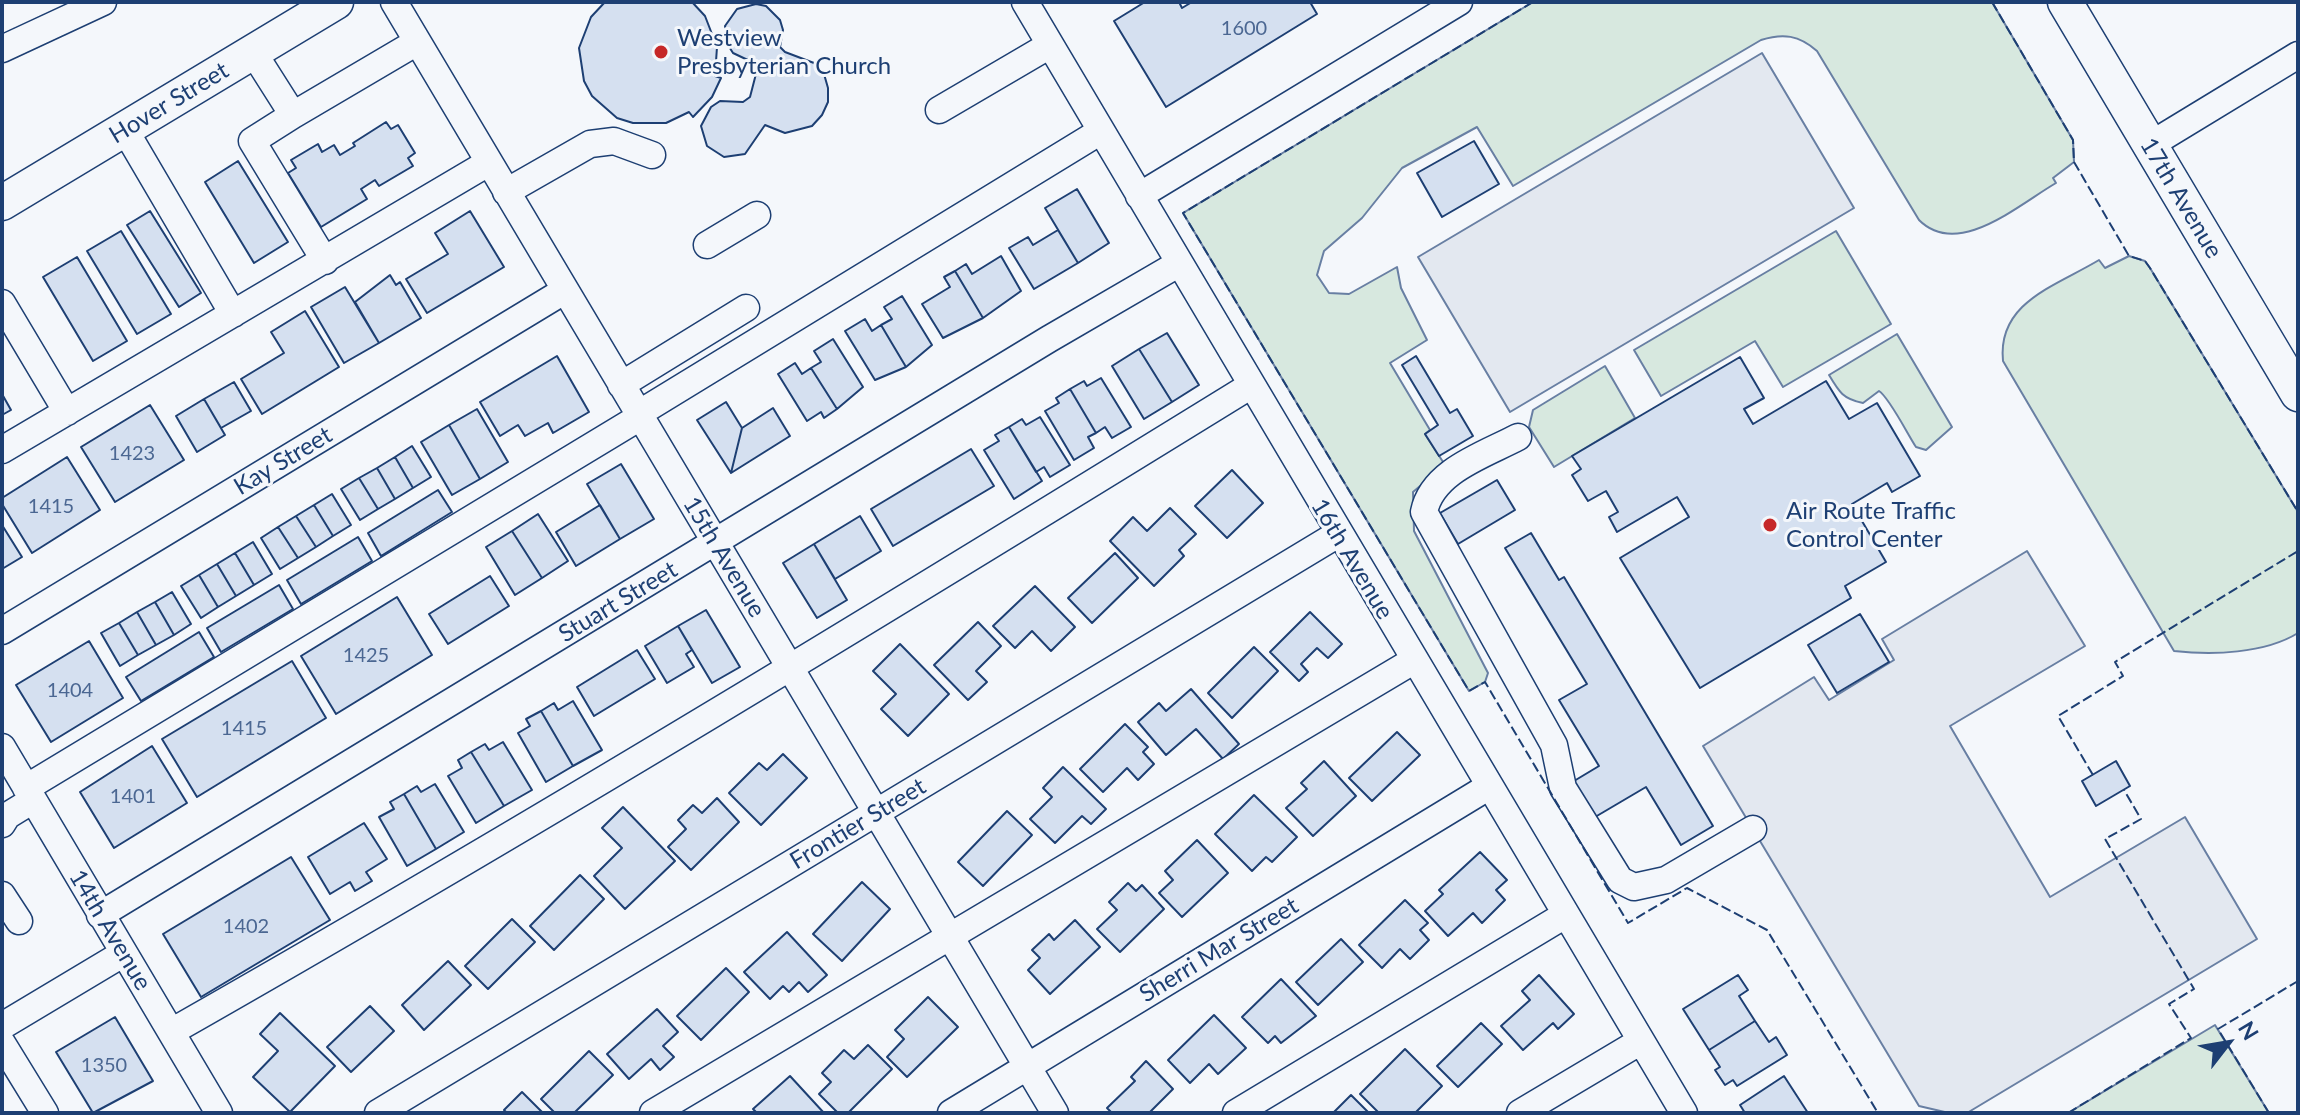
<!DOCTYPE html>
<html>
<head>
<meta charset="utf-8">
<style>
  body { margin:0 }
  #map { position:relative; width:2300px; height:1115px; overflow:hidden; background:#f4f7fb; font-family:Lato,sans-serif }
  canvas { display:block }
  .frame { position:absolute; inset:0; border:4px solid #1d3f73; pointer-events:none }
  .north { position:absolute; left:2188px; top:1003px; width:80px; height:80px; -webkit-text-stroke:6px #f4f7fb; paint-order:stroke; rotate:59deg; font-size:22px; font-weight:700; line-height:32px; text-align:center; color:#1d3f73 }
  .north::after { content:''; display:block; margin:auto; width:28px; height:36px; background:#1d3f73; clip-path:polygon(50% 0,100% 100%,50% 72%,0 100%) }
</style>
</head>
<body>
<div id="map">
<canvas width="2300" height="1115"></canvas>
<div class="frame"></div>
<div class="north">N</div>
</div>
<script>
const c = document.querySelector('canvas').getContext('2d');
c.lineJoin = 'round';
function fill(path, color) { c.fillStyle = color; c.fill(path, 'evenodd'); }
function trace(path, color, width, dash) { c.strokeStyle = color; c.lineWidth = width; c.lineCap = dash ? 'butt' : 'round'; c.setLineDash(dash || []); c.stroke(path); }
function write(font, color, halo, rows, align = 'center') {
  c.font = font + ' Lato,sans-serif'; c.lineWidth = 6; c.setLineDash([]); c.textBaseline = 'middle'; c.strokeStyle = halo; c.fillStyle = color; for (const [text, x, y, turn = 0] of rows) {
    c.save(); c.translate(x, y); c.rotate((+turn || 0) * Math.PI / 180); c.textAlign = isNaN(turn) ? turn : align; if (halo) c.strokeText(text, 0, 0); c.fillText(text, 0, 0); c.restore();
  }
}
const green = new Path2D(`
  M1533,2h459l81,138 1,22 -21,16 3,5c-38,22 -98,76 -137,37l-102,-169c-18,-16 -34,-18 -56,-11l-248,146 -36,-59 -75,41 -40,50 -38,33 -7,24 12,18 20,1 48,-27 4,21 26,52 -37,23 40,67 -5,4 20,31 -32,27 1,39 74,142 -3,9 -16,9 -286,-478z
  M1836,231l55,93 -108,63 -28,-46 -94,55 -27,-46z
  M2129,256l16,5 5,7 148,244v121c-34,21 -86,22 -124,18l-171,-290c-6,-59 53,-75 96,-101l6,8z
  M1897,334l55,93 -26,23 -10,-3c-8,-12 -27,-50 -37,-56l-16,12c-20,-4 -24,-11 -34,-28z
  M1605,366l30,52 -81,49 -25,-40 4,-17z
  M2215,1025l54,88h-201z`);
fill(green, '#d7e8df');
trace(green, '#687fa3', 2);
const parking = new Path2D(`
  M1762,53l92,155 -344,204 -92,-155z
  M2027,551l58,95 -135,80 100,171 135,-80 72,122 -290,174h-18l-30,-7 -216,-360 111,-69 15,23 65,-40 -12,-21z`);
fill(parking, '#e3e8f0');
trace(parking, '#687fa3', 2);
const building = new Path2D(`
  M605,2h87l13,14 12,31 -2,29 6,2 -9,19 -19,20 -4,-5 -23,11h-33l-16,-5 -25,-22 -8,-15 -5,-33 12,-31z
  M1145,2h34l3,6 10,-6h118l7,12 -151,93 -52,-86z
  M756,4l10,2 14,14 3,10 -3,17 5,5 29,11 10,11 4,14v14l-6,13 -10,11 -27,7 -20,-8 -20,29 -21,3 -17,-11 -6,-20 10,-19 9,-6 23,1 7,-5 7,-27 -5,-8 -19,-9 -5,-8 -3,-19 12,-17z
  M386,122l5,7 7,-4 17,28 -7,5 5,8 -34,20 -4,-6 -14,9 6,10 -46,28 -33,-54 8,-5 -5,-8 27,-16 4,8 12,-7 6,10 15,-9 -2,-3z
  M1474,141l25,43 -57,33 -25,-44z
  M238,161l50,81 -34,21 -49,-81z
  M1077,189l32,54 -31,20 -33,-55z
  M150,211l51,82 -22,14 -52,-82z
  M470,211l34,56 -77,46 -21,-34 42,-25 -13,-21z
  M1058,230l20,33 -44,26 -25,-41 19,-11 5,8z
  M121,231l50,83 -34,20 -50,-83z
  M1001,256l20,35 -38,27 -28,-47 11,-7 6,10z
  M77,257l50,84 -34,20 -50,-84z
  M955,271l28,47 -40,20 -21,-34 28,-17 -6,-10z
  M390,275l6,10 4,-3 21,36 -42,25 -24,-41z
  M345,287l34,56 -35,20 -33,-56z
  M902,296l30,49 -26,22 -25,-42 11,-6 -8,-12z
  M305,311l34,56 -77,47 -21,-35 43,-26 -13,-21z
  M865,319l7,12 9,-6 25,42 -31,13 -30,-49z
  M1167,333l32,52 -27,17 -33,-53z
  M833,339l30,48 -26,22 -26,-41 10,-6 -7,-11z
  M1139,349l33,53 -28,17 -32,-53z
  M557,356l32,56 -36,21 -5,-10 -23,13 -7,-11 -18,11 -20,-34z
  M1416,356l34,57 7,-4 16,27 -34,20 -14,-22 13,-9 -36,-60z
  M1740,357l24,41 -20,11 9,15 73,-43 23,38 28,-16 43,73 -28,16 -5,-9 -35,21 34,58 -41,24 6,12 -151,90 -80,-130 69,-41 -12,-20 -60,35 -8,-15 9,-5 -12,-21 -18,10 -16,-26 9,-6 -9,-13z
  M795,363l7,11 9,-6 26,41 -13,9 -3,-6 -14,9 -29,-47z
  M1101,378l30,49 -19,11 -7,-11 -9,6 -26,-44 14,-8 3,5z
  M234,382l17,29 -30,17 -17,-29z
  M1070,389l26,44 -8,4 6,11 -20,12 -29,-49 14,-8 -3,-5z
  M2,394l9,16 -9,5z
  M204,399l21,36 -28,17 -21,-36z
  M726,402l16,26 -11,45 -34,-53z
  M150,405l34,55 -69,42 -34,-55z
  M773,408l17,28 -59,37 11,-45z
  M477,409l31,53 -28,17 -31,-54z
  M1040,417l30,48 -20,12 -6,-10 -8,5 -27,-45 13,-8 4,6z
  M449,425l31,54 -28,16 -31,-53z
  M1009,427l33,54 -28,18 -30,-49 15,-9 -4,-6z
  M412,446l19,31 -18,11 -18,-31z
  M971,449l23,37 -101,60 -22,-37z
  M67,457l33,53 -68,43 -30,-49v-6z
  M395,457l18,31 -18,11 -18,-31z
  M621,464l33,55 -34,20 -33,-55z
  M377,468l18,31 -17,10 -19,-31z
  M1232,470l31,33 -36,35 -32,-32z
  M359,478l19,31 -18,11 -19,-31z
  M1497,480l18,30 -57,34 -18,-31z
  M438,490l14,22 -71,44 -13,-23z
  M332,494l19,31 -18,11 -19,-31z
  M314,505l19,31 -17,11 -20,-31z
  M600,505l20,34 -44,27 -20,-34z
  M1170,508l26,26 -17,16 5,6 -30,30 -44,-45 23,-24 14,14z
  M538,514l30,47 -26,17 -30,-47z
  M296,516l20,31 -18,11 -20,-31z
  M860,516l21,35 -46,28 -21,-35z
  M2,525l20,32 -20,12z
  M278,527l20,31 -18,11 -19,-31z
  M512,531l30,47 -27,17 -29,-48z
  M1531,533l28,47 5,-3 149,249 -32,19 -35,-58 -56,33 -21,-36 30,-18 -40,-66 28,-16 -82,-136z
  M358,537l14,24 -71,43 -14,-24z
  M253,542l19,32 -18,11 -19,-32z
  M814,544l33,56 -30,18 -34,-55z
  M235,553l19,32 -18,11 -19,-32z
  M1115,553l23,25 -46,45 -24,-25z
  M217,564l19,32 -18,11 -19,-32z
  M199,575l19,32 -17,11 -20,-32z
  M490,576l19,30 -61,38 -19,-30z
  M279,585l14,24 -72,43 -14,-24z
  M1035,586l40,41 -24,24 -19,-20 -17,17 -22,-22z
  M172,592l19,32 -17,11 -19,-33z
  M397,597l35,58 -96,59 -35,-58z
  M155,602l19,33 -18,10 -19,-33z
  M706,610l34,57 -28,16 -34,-57z
  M137,612l19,33 -18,10 -19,-32z
  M1310,612l32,32 -14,14 -11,-10 -16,16 7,8 -9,9 -29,-29z
  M1860,614l29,48 -52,31 -29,-48z
  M978,622l23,24 -25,25 11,11 -19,18 -34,-35z
  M119,623l19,32 -18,11 -19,-33z
  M678,626l14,24 -6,4 8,13 -27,16 -22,-37z
  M199,632l15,25 -73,44 -15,-24z
  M89,641l34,57 -72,44 -35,-57z
  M900,644l49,50 -41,42 -27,-27 15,-15 -23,-23z
  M1254,647l24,24 -46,47 -24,-25z
  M637,650l18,29 -61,37 -17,-29z
  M292,661l34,57 -129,79 -35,-58z
  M1191,689l48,55 -16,15 -27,-30 -30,26 -28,-33 21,-19 7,8z
  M573,701l29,49 -29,16 -32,-55 13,-8 4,7z
  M541,711l32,55 -27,16 -28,-49 12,-7 -4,-7z
  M1125,724l23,23 -5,5 11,12 -16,16 -11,-12 -24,24 -23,-23z
  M1397,732l23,23 -48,46 -23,-23z
  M503,742l29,48 -28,16 -33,-54 14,-8 4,6z
  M152,746l35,57 -73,45 -34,-56z
  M471,752l33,54 -28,17 -28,-47 14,-8 -4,-8z
  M783,754l24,24 -46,47 -32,-32 30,-30 8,7z
  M1324,761l32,35 -43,40 -27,-28 21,-19 -6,-6z
  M2116,761l14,25 -34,20 -14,-25z
  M1063,767l43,42 -15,15 -9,-8 -27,27 -25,-24 22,-22 -9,-9z
  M435,784l29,48 -28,17 -32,-55 13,-8 4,6z
  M404,794l32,55 -29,17 -28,-49 15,-8 -4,-7z
  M1254,795l43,42 -25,25 -6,-5 -14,14 -37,-37z
  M717,798l22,24 -48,48 -23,-23 18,-18 -8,-9 15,-15 9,8z
  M623,807l52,54 -50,48 -31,-33 28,-28 -20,-20z
  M1007,811l25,24 -49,51 -25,-24z
  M364,823l23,36 -21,13 6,9 -17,10 -5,-9 -20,12 -22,-37z
  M1197,840l31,33 -46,44 -23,-24 14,-13 -8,-9z
  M1480,852l27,28 -11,10 9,10 -23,23 -9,-10 -25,23 -23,-25 18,-17 -4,-4z
  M291,857l39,63 -129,77 -38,-63z
  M580,875l24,24 -50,51 -24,-24z
  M862,882l28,27 -48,52 -29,-27z
  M1128,883l8,8 6,-6 22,24 -44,43 -23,-23 20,-19 -8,-8z
  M1405,900l23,23 -8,7 9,10 -19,19 -10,-10 -18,19 -23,-23z
  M512,919l23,23 -47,47 -23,-23z
  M1075,920l25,27 -50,47 -22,-24 12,-12 -8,-8 17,-16 5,6z
  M787,932l40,43 -19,17 -9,-10 -10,10 -6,-6 -13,13 -26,-27z
  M1341,939l22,23 -45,43 -22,-23z
  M448,961l23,24 -47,45 -22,-25z
  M726,968l23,24 -48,48 -24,-24z
  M1539,975l35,39 -16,15 -5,-6 -30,27 -22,-24 29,-26 -8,-9z
  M1738,975l10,15 -9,6 16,25 -46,29 -26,-41z
  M1281,979l35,37 -35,27 -6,-7 -7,7 -26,-26z
  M928,997l30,30 -51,50 -20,-20 17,-18 -9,-9z
  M370,1006l24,25 -43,41 -24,-25z
  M657,1009l21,23 -15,14 11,11 -14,13 -9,-11 -22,20 -22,-25z
  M280,1013l55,53 -45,46 -37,-35 25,-26 -18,-17z
  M1214,1015l32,33 -28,26 -9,-10 -19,19 -22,-23z
  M115,1017l38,64 -60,32 -37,-61z
  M1755,1021l14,21 7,-5 11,18 -50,31 -4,-6 -8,5 -10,-15 5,-3 -11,-17z
  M1481,1023l21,21 -44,43 -21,-21z
  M868,1045l24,24 -44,44h-10l-19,-19 12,-12 -9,-9 22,-23 10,9z
  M1405,1049l37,37 -27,27h-36l-19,-19z
  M589,1051l24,24 -39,38h-19l-14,-14z
  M1146,1061l27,28 -24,24h-37l-5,-5 28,-27 -4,-4z
  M790,1076l34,37h-67l-4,-4z
  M1784,1076l24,37h-63l-5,-8z
  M522,1092l21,21h-36l-3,-3z
  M1351,1095l18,18h-36z`);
fill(building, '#d5e0f0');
trace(building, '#1d3f73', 2);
const minor = new Path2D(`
  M394,2l661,1111
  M1025,2l659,1111
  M2,49l101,-47
  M253,52l40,63 124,-73
  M939,110l111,-65
  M293,115l-41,26 73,120
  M125,130l108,184
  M2150,145l148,-90
  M506,192l84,-48 24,-3 38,14
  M1139,196l320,-194
  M707,245l50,-30
  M2,303l65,109
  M621,385l125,-77
  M638,414l463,-283
  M1518,437c-34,18 -86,34 -94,75l130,233 9,43 57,92 14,7 32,-7 87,-51
  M2,450l486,-287
  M2,631l562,-340
  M2,747l217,366
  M26,788l614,-371
  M2,824l5,-8 26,-16
  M2,895l17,26
  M100,915l949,-576 129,-75
  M2,1026l122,-73
  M171,1032c364,-207 722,-426 1079,-646
  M2,1043l43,70
  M378,1113l960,-579
  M653,1113l760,-452
  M951,1113l537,-326
  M1236,1113l329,-198
  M1520,1113l121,-72`);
const major = new Path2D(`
  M2065,2l233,392
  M2,203l334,-201`);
trace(minor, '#1d3f73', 29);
trace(major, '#1d3f73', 37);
trace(minor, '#f4f7fb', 26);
trace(major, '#f4f7fb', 34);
trace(new Path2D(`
  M1533,2l-350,211 286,478 16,-9 143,241 59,-35 80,42 111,183
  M1992,2l81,138 1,22 55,94 16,5 5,7 148,244
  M2093,775l-35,-59 65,-40 -8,-14 183,-111
  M2068,1113l123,-75 -22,-34 25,-15 -89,-150 36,-20 -17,-29
  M2269,1113l-51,-84 80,-48`), '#1d3f73', 2, [10, 4]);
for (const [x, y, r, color] of [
  [661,52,8,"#c62828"],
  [1770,525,8,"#c62828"]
]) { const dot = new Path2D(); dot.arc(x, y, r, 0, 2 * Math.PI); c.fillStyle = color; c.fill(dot); trace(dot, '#f4f7fb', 3); }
write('20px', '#4b6792', null, [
  ["1600",1244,29],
  ["1423",132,454],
  ["1415",51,507],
  ["1425",366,656],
  ["1404",70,691],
  ["1415",244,729],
  ["1401",133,797],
  ["1402",246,927],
  ["1350",104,1066]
]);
write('24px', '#1d3f73', '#f4f7fb', [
  ["Westview",677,38],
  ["Presbyterian Church",677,66],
  ["Air Route Traffic",1786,511],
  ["Control Center",1786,539]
], 'left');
write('24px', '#1d3f73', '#f4f7fb', [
  ["Hover Street",169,103,-31],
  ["17th Avenue",2181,198,59],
  ["Kay Street",283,461,-31],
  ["15th Avenue",724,557,59],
  ["16th Avenue",1352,559,59],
  ["Stuart Street",618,602,-31],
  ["Frontier Street",858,824,-31],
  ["14th Avenue",110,930,59],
  ["Sherri Mar Street",1219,950,-31]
]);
</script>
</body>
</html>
